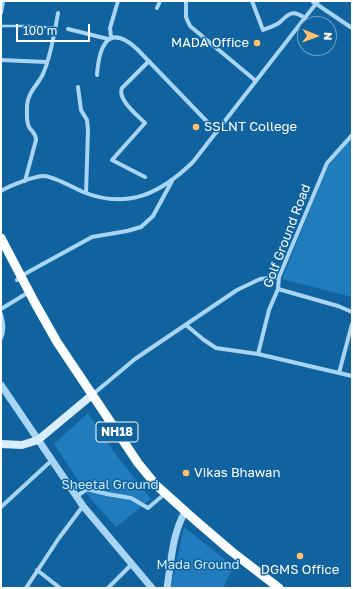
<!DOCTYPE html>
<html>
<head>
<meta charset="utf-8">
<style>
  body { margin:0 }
  #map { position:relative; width:353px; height:589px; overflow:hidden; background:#11639f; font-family:"Golos Text",sans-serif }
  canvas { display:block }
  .frame { position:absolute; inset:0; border:2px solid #fff; pointer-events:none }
  .north { position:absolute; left:297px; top:16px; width:40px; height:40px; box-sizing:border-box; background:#11639f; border:1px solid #70a1c5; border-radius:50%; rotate:91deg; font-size:11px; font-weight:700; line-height:16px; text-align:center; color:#fff }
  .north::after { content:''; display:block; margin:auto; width:14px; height:18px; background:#ffc06c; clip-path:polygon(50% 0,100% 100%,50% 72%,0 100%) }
  .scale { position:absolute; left:16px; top:24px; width:74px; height:18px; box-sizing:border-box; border:2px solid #fff; border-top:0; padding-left:5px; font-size:12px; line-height:14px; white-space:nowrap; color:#fff; -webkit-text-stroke:3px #11639f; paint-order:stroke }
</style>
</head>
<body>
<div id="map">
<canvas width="353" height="589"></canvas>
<div class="frame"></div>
<div class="north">N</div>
<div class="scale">100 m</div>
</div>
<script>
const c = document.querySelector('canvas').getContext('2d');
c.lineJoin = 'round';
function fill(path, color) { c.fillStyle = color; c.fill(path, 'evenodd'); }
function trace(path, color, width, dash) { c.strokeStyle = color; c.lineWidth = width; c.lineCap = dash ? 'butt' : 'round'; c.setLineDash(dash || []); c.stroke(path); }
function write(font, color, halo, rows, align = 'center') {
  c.font = font + ' "Golos Text",sans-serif'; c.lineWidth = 3; c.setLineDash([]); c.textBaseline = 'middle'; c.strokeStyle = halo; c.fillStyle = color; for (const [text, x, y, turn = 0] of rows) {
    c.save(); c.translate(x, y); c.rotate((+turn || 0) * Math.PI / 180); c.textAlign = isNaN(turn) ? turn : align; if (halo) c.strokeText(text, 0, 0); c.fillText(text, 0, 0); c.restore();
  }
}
fill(new Path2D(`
  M352,134v163l-70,-18 47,-116z
  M88,413l29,43 34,43 -35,28 -29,-33 -33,-50z
  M184,527l43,34 6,6 -8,17 -2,4h-52z`), '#207cbc');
trace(new Path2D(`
  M1,26h29l26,2`), '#a8d5f5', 2.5);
trace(new Path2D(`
  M186,1v16l4,9 66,55
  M252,1l11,29c5,-2 11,-4 16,-7 10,-9 12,-14 26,-5
  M312,1l40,27
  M157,8l3,-7
  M1,13l2,-12
  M68,29l40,10
  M111,37l-1,-9 8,-27
  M1,60l46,2
  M97,75c2,-28 11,-53 40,-26l80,83
  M78,87l3,23 6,10 1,10 -2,63
  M145,177l-33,-17 33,-37c-8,-8 -28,-24 -23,-35l27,-27
  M25,181l11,-41c0,-7 -4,-8 -7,-13 -3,-6 -2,-15 -2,-21 1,-14 9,-19 15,-30 8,-16 13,-45 16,-63
  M1,191c8,-5 33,-15 43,-15 9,0 30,12 39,16 45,18 78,1 110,-30l125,-161
  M17,280l4,-4 71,-39 35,-6 14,-4 12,-11 19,-35
  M278,289l60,17 14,6
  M1,309l23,-14
  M1,314c2,8 4,16 0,24
  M186,325l18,15 12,8 42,6 94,22
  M258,354l11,-44 9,-21 1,-12 48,-114 25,-28
  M339,373l13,-49
  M92,395l43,-36 102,-69 23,-11 19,-2
  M77,496l10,-7 20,5 24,4 17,10 13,-11
  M1,507l50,-46
  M37,570l23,18
  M26,588l33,-50 24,-32
  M108,588l23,-23`), '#a8d5f5', 4);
trace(new Path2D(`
  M1,385l82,121 69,82
  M167,588c4,-25 5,-54 18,-76`), '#a8d5f5', 7);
trace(new Path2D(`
  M1,444l21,1 16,-5 54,-45`), '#d8edfe', 8);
trace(new Path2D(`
  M1,238l34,65 22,39 81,121 18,22 39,35 36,31 48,37`), '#fafdff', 9);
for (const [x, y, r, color] of [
  [257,43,4,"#ffc06c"],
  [196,127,4,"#ffc06c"],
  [186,473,4,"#ffc06c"],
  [300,556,4,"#ffc06c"]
]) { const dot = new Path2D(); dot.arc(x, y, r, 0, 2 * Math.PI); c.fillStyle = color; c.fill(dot); trace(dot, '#11639f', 1.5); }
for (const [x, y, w] of [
  [117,432,42]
]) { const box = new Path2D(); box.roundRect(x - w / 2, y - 10, w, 20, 3); c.fillStyle = '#11639f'; c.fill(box); trace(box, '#fff', 1); }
write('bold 12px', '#fff', null, [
  ["NH18",117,432]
]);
write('13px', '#fff', '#11639f', [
  ["MADA Office",249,43,"right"],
  ["SSLNT College",204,127],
  ["Vikas Bhawan",194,473],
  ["DGMS Office",300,570,"center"]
], 'left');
write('13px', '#fff', '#11639f', [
  ["Golf Ground Road",287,236,-69]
]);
write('13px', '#d0ecfe', '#11639f', [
  ["Sheetal Ground",110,485],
  ["Mada Ground",198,565]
]);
</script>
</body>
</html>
